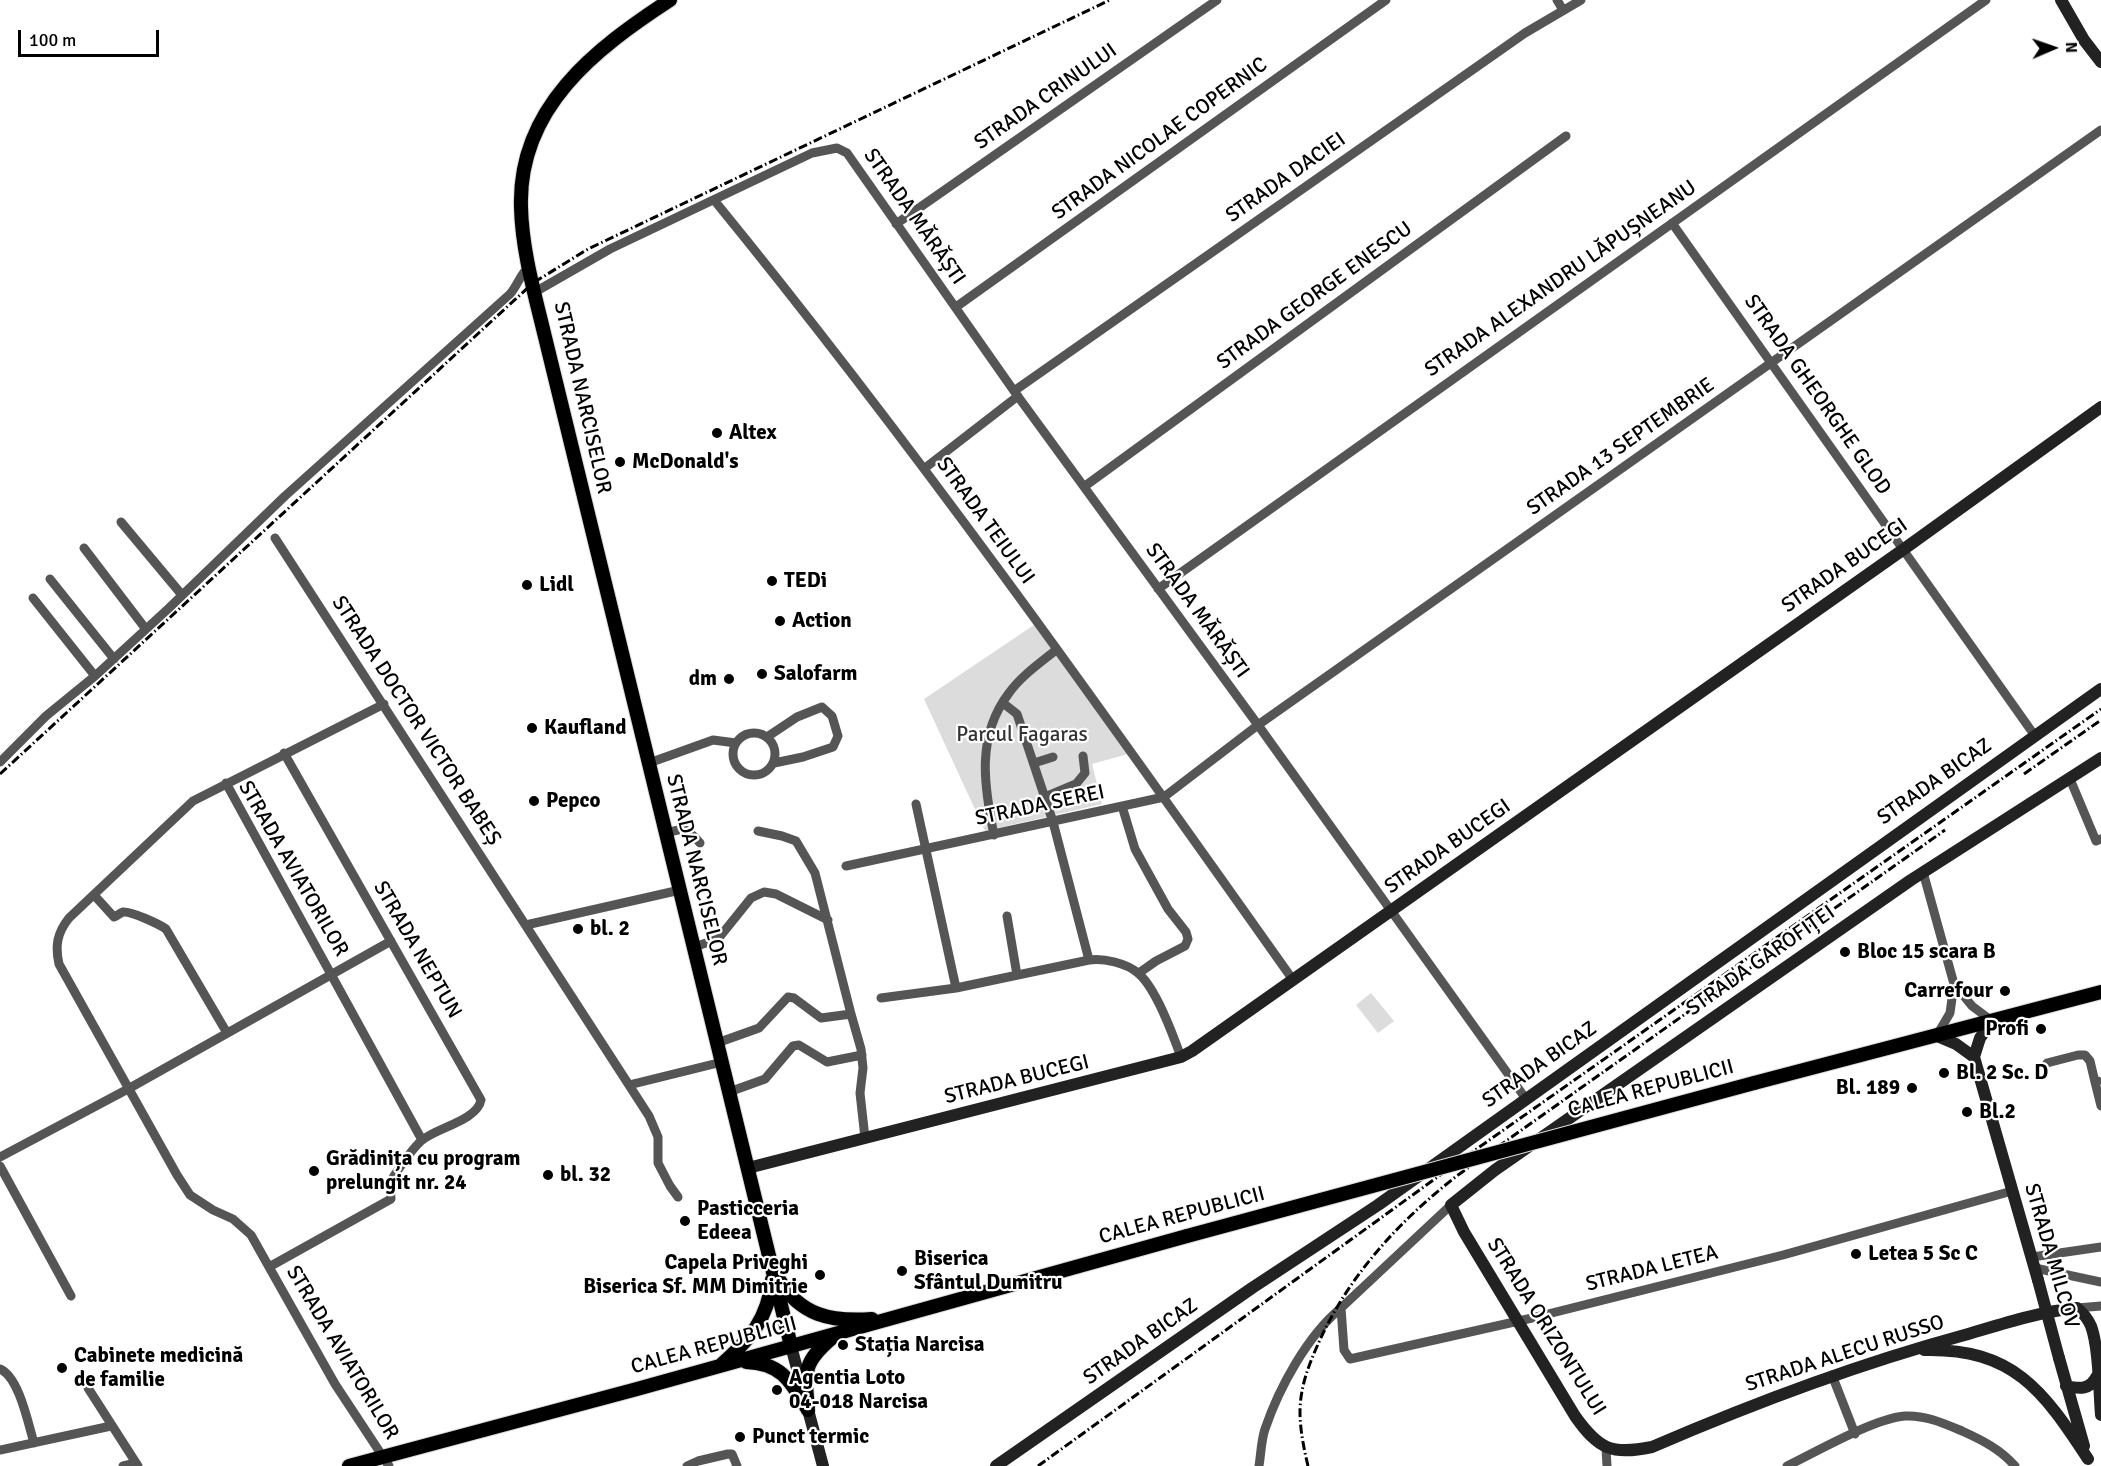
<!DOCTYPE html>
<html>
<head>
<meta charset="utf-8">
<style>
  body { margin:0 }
  #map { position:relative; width:2101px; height:1466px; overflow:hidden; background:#fff; font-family:Signika,sans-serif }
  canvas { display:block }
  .north { position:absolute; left:2023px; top:18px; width:60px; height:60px; -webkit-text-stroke:4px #fff; paint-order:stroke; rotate:88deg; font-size:16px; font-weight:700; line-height:24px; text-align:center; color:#000 }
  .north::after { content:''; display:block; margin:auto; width:21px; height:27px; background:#000; clip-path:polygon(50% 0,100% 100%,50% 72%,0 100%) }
  .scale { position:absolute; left:18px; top:30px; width:141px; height:27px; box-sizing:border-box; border:3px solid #000; border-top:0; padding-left:8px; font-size:18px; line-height:21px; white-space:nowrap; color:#000; -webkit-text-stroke:4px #fff; paint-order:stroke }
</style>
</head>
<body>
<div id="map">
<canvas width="2101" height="1466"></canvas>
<div class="north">N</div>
<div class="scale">100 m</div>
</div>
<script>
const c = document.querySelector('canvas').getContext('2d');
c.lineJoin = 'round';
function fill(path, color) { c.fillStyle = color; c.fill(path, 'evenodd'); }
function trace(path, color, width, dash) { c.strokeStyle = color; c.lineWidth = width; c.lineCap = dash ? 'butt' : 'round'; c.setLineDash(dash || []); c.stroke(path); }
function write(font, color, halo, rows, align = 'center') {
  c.font = font + ' Signika,sans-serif'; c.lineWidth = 4.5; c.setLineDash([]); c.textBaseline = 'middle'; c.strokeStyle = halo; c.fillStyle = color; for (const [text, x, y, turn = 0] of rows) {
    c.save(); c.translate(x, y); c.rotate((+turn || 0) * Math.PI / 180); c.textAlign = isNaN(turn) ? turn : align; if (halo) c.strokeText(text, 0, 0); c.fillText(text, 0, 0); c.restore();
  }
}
fill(new Path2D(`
  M1034,625l94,129 -36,10 10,40 -117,27 -61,-132z
  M1371,993l23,28 -16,12 -22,-28z`), '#dcdcdc');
const primary = new Path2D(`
  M670,0c-75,49 -152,108 -149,207 1,44 14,88 24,130l246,1009
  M1754,1083l347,-91
  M778,1278c22,38 53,44 94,41
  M746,1362c36,1 45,20 62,48
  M722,1364c28,-25 46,-45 50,-84
  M808,1407c-4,-36 -4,-46 25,-70
  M349,1466l288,-77 550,-153`);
trace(primary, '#dbdbdb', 16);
trace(new Path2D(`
  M1557,0l6,10
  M714,200c205,251 392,516 579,780
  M1672,223l363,513
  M896,224l321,-224
  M535,292l75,-43 202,-96 25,-5 10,5 167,238 244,334 268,374
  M956,307l430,-307
  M1014,391l511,-358 56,-33
  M925,468l93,-72
  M1085,486l481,-350
  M121,522l61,73
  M275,538l374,578 9,21v26l12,23 8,11
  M84,548l61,80
  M50,579l64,80
  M1158,589l828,-589
  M33,598l62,78
  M1003,703l14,11 36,108 36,138
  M384,704l-191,97 -124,117c-12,15 -14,28 -10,46l118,211 13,20 23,15 20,9 18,16 84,149 54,82
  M733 754a21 21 0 1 1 42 0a21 21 0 1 1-42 0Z
  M767,737l30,-20 25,-10 10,9 6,20 -5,11 -30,10 -29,6
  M0,762l46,-46 49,-40 74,-68 116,-112 225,-202c8,-9 10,-20 19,-27
  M649,763l64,-23 23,3
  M1034,763l19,-6
  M2070,779l26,62 5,-2
  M226,783l196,357
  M1045,797l31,-13 9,-11 -2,-17
  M916,804l40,184
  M1122,806l13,43 33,60 18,23 2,7 -3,7 -29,15 -17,12
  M758,831l24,5 14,5 19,32 36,141 10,35 2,19 -3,25 5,45
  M666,833c20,-5 20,-6 34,10
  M994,835c-10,-49 -18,-99 15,-142 12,-17 31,-30 47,-43
  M846,866l318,-69 94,-72 843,-595
  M1923,872l31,112 -4,29 -13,22
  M94,895l20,22c3,-1 6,-4 9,-5 8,-1 36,12 43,17l61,104
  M1007,916l10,59
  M526,925l154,-35
  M694,947l24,-8 33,-41 13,-6 12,2 52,26
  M1954,984l18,22 20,15
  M881,998l75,-10 133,-28c15,-2 37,3 49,13 18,15 35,62 43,84
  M717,1043l42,-15 29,-31 6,1 27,20 30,-4
  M2047,1063l31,-8h7l5,6 5,21
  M2098,1081l-3,1 6,24
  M629,1085l93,-23
  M729,1092l36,-13 28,-33 6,-1 28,17 35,-7
  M0,1157l128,-68 263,-148
  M0,1166l71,130
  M1451,1205l-110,103 3,42 6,9 182,-41 251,-63 229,-64
  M2032,1257l69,-10
  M269,1267l122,-68 -1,-17c9,-13 19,-30 31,-41 14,-13 56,-20 60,-41l-197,-347
  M2035,1268l66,14
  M2077,1308l24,-2
  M0,1369c19,8 28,54 34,74
  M1832,1375l23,59
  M88,1388l50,78
  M1606,1448l1,18
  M0,1450l111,-24
  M123,1466l13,-3
  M687,1466l11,-5 30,-7h4l5,12
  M1259,1466c2,-12 2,-25 6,-37 14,-41 42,-93 76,-121
  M1787,1466c29,-14 88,-48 118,-50 20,-1 38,7 57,15 20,9 38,18 53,35`), '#555', 9);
trace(new Path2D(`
  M2061,0l23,40 17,22
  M2101,758l-190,122 -416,290 -44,35 13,27 111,184c24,34 37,39 77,31 102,-44 203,-82 309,-111 38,-11 76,-24 116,-28 6,5 11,11 14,18 8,22 8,65 10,89
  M1992,1021l-12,17 -6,19 64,223
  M1937,1036l19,8 18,13
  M748,1168l433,-111 11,-6 712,-502 197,-142
  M791,1346l32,120
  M1924,1350c89,-2 119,40 164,109
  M2059,1358l25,88
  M2066,1386c14,3 24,4 31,-10
  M996,1466l256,-178 126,-83 723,-516`), '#222', 12);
trace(primary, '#000', 14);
trace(new Path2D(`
  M0,774l533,-491 55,-34 522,-249
  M2024,774l77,-54
  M1038,1466l423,-306 640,-451
  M1308,1466c-4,-17 -8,-36 -8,-54 0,-25 9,-48 19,-70 30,-67 81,-122 139,-167l487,-345`), '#000', 3, [9, 3, 1.5, 3]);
const primaryBridge = new Path2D(`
  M1187,1236l567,-153`);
trace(primaryBridge, '#dbdbdb', 16, []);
trace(new Path2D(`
  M2038,1280l21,78`), '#222', 12);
trace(primaryBridge, '#000', 14);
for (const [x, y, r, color] of [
  [717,433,6,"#000"],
  [620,462,6,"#000"],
  [772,581,6,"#000"],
  [527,585,6,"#000"],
  [780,621,6,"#000"],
  [762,674,6,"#000"],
  [729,679,6,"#000"],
  [532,728,6,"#000"],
  [534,801,6,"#000"],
  [578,929,6,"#000"],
  [1845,952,6,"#000"],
  [2005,991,6,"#000"],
  [2041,1029,6,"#000"],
  [1944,1073,6,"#000"],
  [1912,1088,6,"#000"],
  [1967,1112,6,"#000"],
  [314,1171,6,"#000"],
  [548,1175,6,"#000"],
  [685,1221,6,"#000"],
  [1856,1254,6,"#000"],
  [902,1271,6,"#000"],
  [820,1275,6,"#000"],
  [843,1345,6,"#000"],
  [62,1368,6,"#000"],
  [777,1390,6,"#000"],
  [740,1437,6,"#000"]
]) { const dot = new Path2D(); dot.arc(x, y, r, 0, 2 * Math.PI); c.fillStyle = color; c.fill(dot); trace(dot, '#fff', 2); }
write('21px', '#000', '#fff', [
  ["STRADA CRINULUI",1046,97,-35],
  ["STRADA NICOLAE COPERNIC",1160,139,-36],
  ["STRADA DACIEI",1286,178,-35],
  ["STRADA MĂRĂȘTI",914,217,55],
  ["STRADA ALEXANDRU LĂPUȘNEANU",1561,279,-35],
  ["STRADA GEORGE ENESCU",1315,296,-36],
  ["STRADA GHEORGHE GLOD",1817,395,55],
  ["STRADA NARCISELOR",582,398,77],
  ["STRADA 13 SEPTEMBRIE",1621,447,-35],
  ["STRADA TEIULUI",985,521,54],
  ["STRADA BUCEGI",1845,566,-35],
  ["STRADA MĂRĂȘTI",1197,611,54],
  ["STRADA DOCTOR VICTOR BABEȘ",416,721,57],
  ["STRADA BICAZ",1935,782,-35],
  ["STRADA SEREI",1040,806,-12],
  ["STRADA BUCEGI",1448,847,-35],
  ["STRADA AVIATORILOR",293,869,60],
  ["STRADA NARCISELOR",696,870,76],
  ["STRADA NEPTUN",417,950,60],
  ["STRADA GAROFIȚEI",1761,961,-35],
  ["STRADA BICAZ",1540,1065,-35],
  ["STRADA BUCEGI",1017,1080,-14],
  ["CALEA REPUBLICII",1651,1089,-15],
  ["CALEA REPUBLICII",1182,1216,-15],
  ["STRADA MILCOV",2051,1256,74],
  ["STRADA LETEA",1652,1269,-14],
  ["STRADA ORIZONTULUI",1546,1327,58],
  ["STRADA BICAZ",1141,1342,-35],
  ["CALEA REPUBLICII",714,1346,-15],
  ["STRADA AVIATORILOR",342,1353,59],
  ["STRADA ALECU RUSSO",1845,1354,-18]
]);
write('bold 21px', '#000', '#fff', [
  ["Altex",729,433],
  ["McDonald's",632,462],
  ["TEDi",784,581],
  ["Lidl",539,585],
  ["Action",792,621],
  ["Salofarm",774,674],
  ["dm",717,679,"right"],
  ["Kaufland",544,728],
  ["Pepco",546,801],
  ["bl. 2",590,929],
  ["Bloc 15 scara B",1857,952],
  ["Carrefour",1993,991,"right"],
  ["Profi",2029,1029,"right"],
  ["Bl. 2 Sc. D",1956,1073],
  ["Bl. 189",1900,1088,"right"],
  ["Bl.2",1979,1112],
  ["Grădinița cu program",326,1159],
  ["prelungit nr. 24",326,1183],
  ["bl. 32",560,1175],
  ["Pasticceria",697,1209],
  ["Edeea",697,1233],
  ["Letea 5 Sc C",1868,1254],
  ["Biserica",914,1259],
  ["Sfântul Dumitru",914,1283],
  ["Capela Priveghi",808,1263,"right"],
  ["Biserica Sf. MM Dimitrie",808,1287,"right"],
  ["Stația Narcisa",855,1345],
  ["Cabinete medicină",74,1356],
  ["de familie",74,1380],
  ["Agentia Loto",789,1378],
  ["04-018 Narcisa",789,1402],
  ["Punct termic",752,1437]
], 'left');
write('21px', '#333', '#fff', [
  ["Parcul Fagaras",1022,735]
]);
</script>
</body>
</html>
